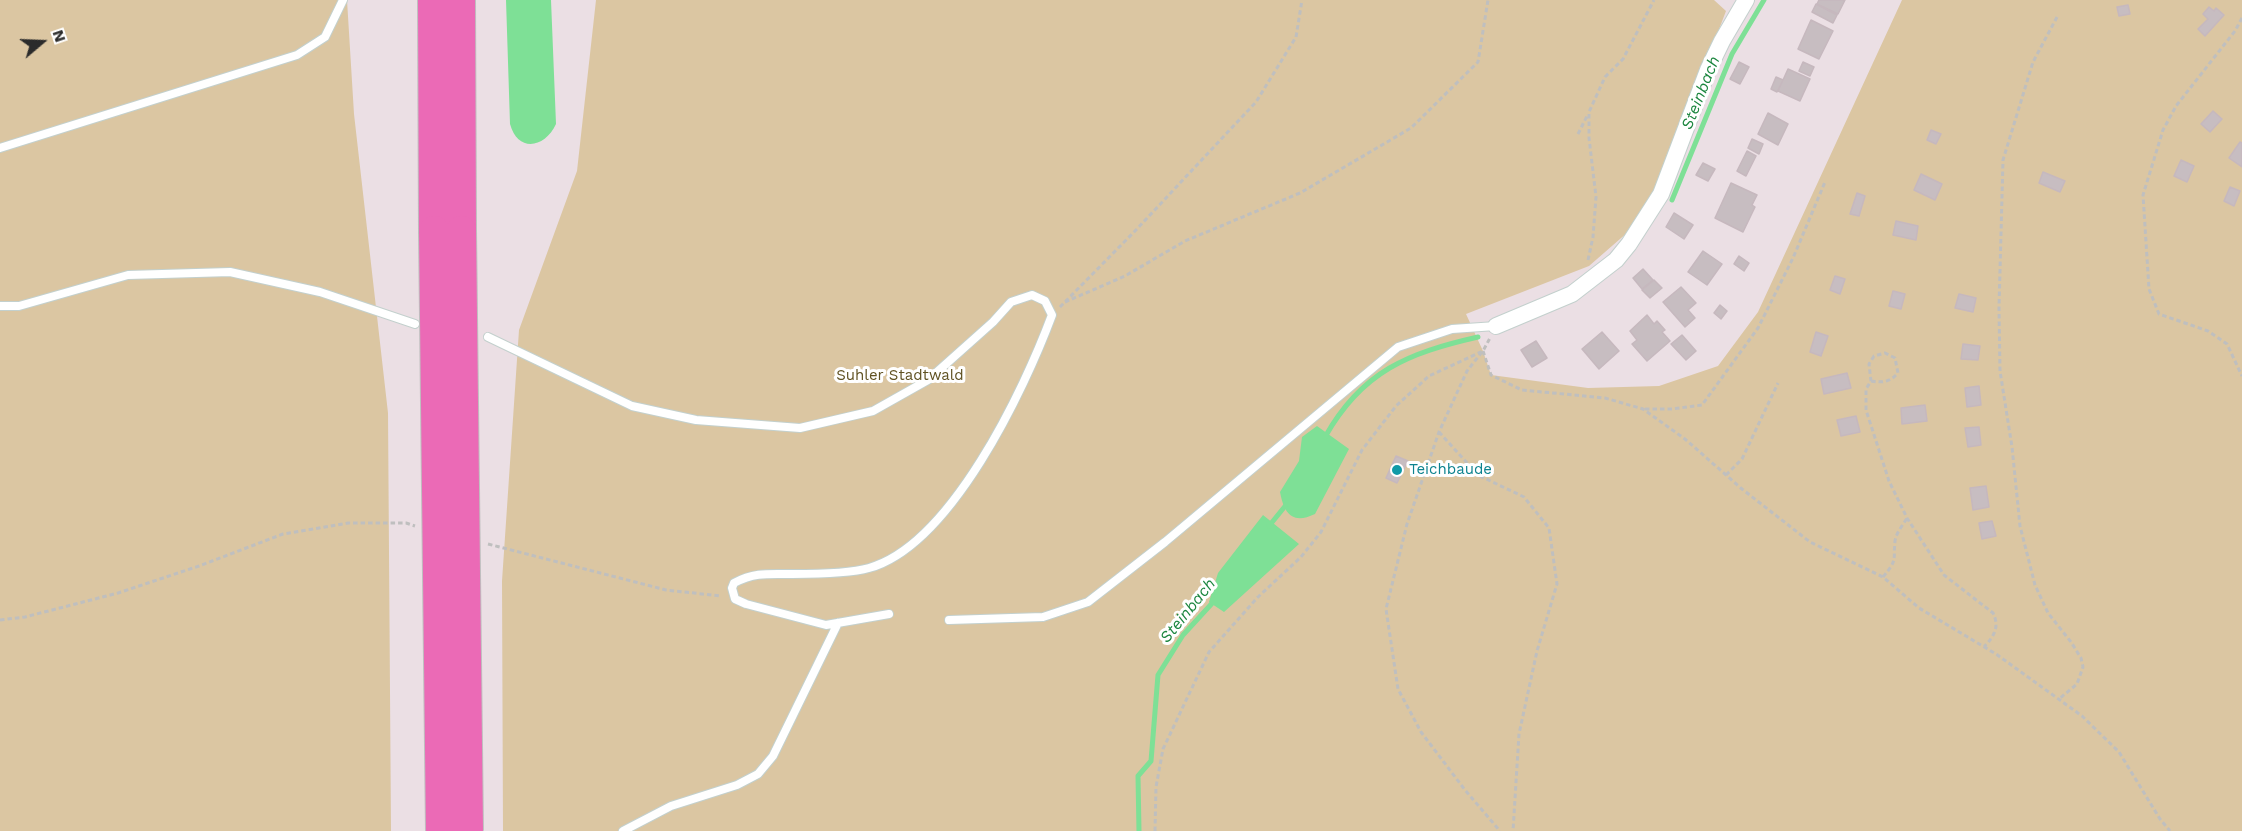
<!DOCTYPE html>
<html>
<head>
<meta charset="utf-8">
<style>
  body { margin:0 }
  #map { position:relative; width:2242px; height:831px; overflow:hidden; background:#ebdfe4; font-family:"Work Sans",sans-serif }
  canvas { display:block }
  .north { position:absolute; left:12px; top:12px; width:60px; height:60px; -webkit-text-stroke:4px #fff; paint-order:stroke; rotate:71deg; font-size:16px; font-weight:700; line-height:24px; text-align:center; color:#2b2b2b }
  .north::after { content:''; display:block; margin:auto; width:21px; height:27px; background:#2b2b2b; clip-path:polygon(50% 0,100% 100%,50% 72%,0 100%) }
</style>
</head>
<body>
<div id="map">
<canvas width="2242" height="831"></canvas>
<div class="north">N</div>
</div>
<script>
const c = document.querySelector('canvas').getContext('2d');
c.lineJoin = 'round';
function fill(path, color) { c.fillStyle = color; c.fill(path, 'evenodd'); }
function trace(path, color, width, dash) { c.strokeStyle = color; c.lineWidth = width; c.lineCap = dash ? 'butt' : 'round'; c.setLineDash(dash || []); c.stroke(path); }
function write(font, color, halo, rows, align = 'center') {
  c.font = font + ' "Work Sans",sans-serif'; c.lineWidth = 6; c.setLineDash([]); c.textBaseline = 'middle'; c.strokeStyle = halo; c.fillStyle = color; for (const [text, x, y, turn = 0] of rows) {
    c.save(); c.translate(x, y); c.rotate((+turn || 0) * Math.PI / 180); c.textAlign = isNaN(turn) ? turn : align; if (halo) c.strokeText(text, 0, 0); c.fillText(text, 0, 0); c.restore();
  }
}
fill(new Path2D(`
  M0,0h347l7,114 34,299 3,418h-391z
  M596,0h1118l12,11 -63,165 -35,56 -39,34 -123,48 17,37 8,24 97,13 71,-2 59,-20 40,-54 144,-312h340v831h-1739l-1,-250 17,-251 58,-159z`), '#dbc6a2');
fill(new Path2D(`
  M506,0h45l5,124c-11,24 -38,29 -46,0z
  M1317,426l32,23 -34,65c-23,11 -31,-1 -35,-22l19,-31 3,-24z
  M1263,515l36,29 -75,68 -15,-10 9,-29z`), '#7ee096');
trace(new Path2D(`
  M1672,200l60,-146 32,-54
  M1325,437c37,-66 83,-84 153,-100
  M1269,526l17,-21
  M1139,831l-1,-55 13,-15 7,-86 25,-40 33,-36`), '#7ee096', 5);
const building = new Path2D(`
  M1819,0h26l-7,14 -21,-10z
  M1816,4l21,11 -4,8 -21,-11z
  M2128,5l2,9 -11,2 -2,-9z
  M2209,7l5,4 2,-3 8,7 -19,21 -7,-7 10,-10 -5,-5z
  M1811,20l22,11 -14,28 -21,-10z
  M1739,62l10,5 -9,17 -10,-5z
  M1803,62l11,5 -4,9 -11,-5z
  M1788,69l22,10 -10,22 -22,-10z
  M1776,77l7,3 -6,12 -6,-3z
  M2213,111l9,8 -12,13 -9,-8z
  M1768,113l20,11 -10,21 -20,-11z
  M1931,130l10,4 -5,10 -9,-4z
  M1752,139l11,5 -4,10 -11,-6z
  M2240,142l2,1v24l-13,-9z
  M1747,151l9,5 -10,20 -9,-5z
  M2181,160l13,6 -7,16 -13,-6z
  M1703,163l12,6 -7,12 -12,-6z
  M2043,172l22,9 -5,11 -21,-9z
  M1921,174l21,10 -7,16 -21,-10z
  M1731,183l26,12 -5,10 3,2 -12,25 -28,-14z
  M2230,187l10,4 -6,15 -10,-5z
  M1857,193l8,3 -6,20 -9,-2z
  M1674,213l19,12 -9,14 -18,-12z
  M1896,221l22,5 -2,14 -23,-5z
  M1703,251l19,13 -15,21 -19,-13z
  M1739,256l10,7 -5,8 -10,-7z
  M1643,269l10,11 -11,9 -9,-11z
  M1835,276l10,3 -5,15 -10,-4z
  M1654,280l8,8 -12,10 -8,-8z
  M1681,287l15,16 -8,7 7,8 -10,9 -22,-25z
  M1893,291l12,3 -4,15 -12,-3z
  M1959,294l17,4 -3,14 -18,-4z
  M1720,305l7,6 -6,8 -7,-6z
  M1647,315l7,9 3,-3 8,9 -3,2 8,9 -23,20 -15,-17 5,-4 -7,-9z
  M1602,332l17,19 -20,18 -17,-20z
  M1816,332l12,4 -7,20 -11,-4z
  M1682,335l14,16 -10,9 -15,-16z
  M1536,341l11,17 -15,9 -11,-17z
  M1963,344l17,2 -2,14 -17,-1z
  M1847,373l4,15 -27,6 -3,-15z
  M1979,386l2,19 -14,2 -2,-19z
  M1925,405l2,16 -25,3 -1,-16z
  M1856,416l4,16 -19,4 -4,-16z
  M1979,427l2,18 -13,2 -3,-19z
  M1396,456l12,5 -11,22 -11,-5z
  M1986,486l3,21 -16,3 -3,-22z
  M1992,521l4,15 -14,3 -3,-16z`);
fill(building, '#c7bdc1');
trace(building, '#c6b8be', 1.5);
const service = new Path2D(`
  M0,148l297,-93 28,-18 18,-37
  M0,306h19l109,-31 102,-3 90,20 95,32
  M488,337l144,69 64,14 104,8 73,-17 55,-31 65,-58 18,-20 21,-7 13,6 7,14c-28,75 -101,230 -183,253 -17,5 -58,6 -77,6 -23,0 -37,-2 -58,9l-2,5 3,11 11,5 80,21 63,-11
  M949,620l94,-3 45,-15 77,-60 233,-195 54,-18 44,-3
  M623,831l48,-25 66,-21 21,-11 15,-18 65,-133`);
const minor = new Path2D(`
  M1496,326l76,-32 44,-34 13,-16 32,-50 47,-124 14,-29 24,-41`);
const motorway = new Path2D(`
  M433,0l1,231
  M460,0l1,231`);
trace(service, '#c3d0cd', 10);
trace(minor, '#c3d0cd', 18);
trace(motorway, '#bfbfbf', 32);
trace(new Path2D(`
  M2057,17l-24,45 -30,98 -4,147 1,64 12,76 8,79 15,59 13,28 23,29 10,16 2,9 -6,17 -18,15
  M2242,18l-7,13 -59,75 -13,24 -20,65 6,94 10,25 49,17 19,13 15,32
  M1578,134l10,-20
  M1588,260l5,-23 3,-40 -7,-59v-26l16,-35 18,-18 31,-59
  M1065,302l60,-26 60,-35 115,-48 111,-65 67,-66 10,-62
  M1060,307l75,-76 121,-129 40,-65 6,-37
  M1483,351l8,24 31,15 83,8 38,11 42,30 57,50 68,53 73,35 36,31 77,46 86,62 37,36 41,67 10,12
  M1482,352l-15,19 -28,61 -32,92 -21,85 12,80 23,43 44,58 35,41
  M1871,381c12,2 19,1 27,-8l-3,-15 -10,-5 -11,3 -5,8 2,17 -5,8v21l23,71 18,37 37,57 49,38c7,14 1,23 -9,34
  M1645,409h27l30,-4 56,-77 35,-70 32,-76
  M1439,432l39,43 46,22 25,31 8,56 -20,67 -18,83 -6,97
  M1726,475l16,-16 36,-76
  M488,544l178,46 55,6
  M1883,577c15,-18 10,-16 12,-36 1,-8 8,-16 12,-23
  M0,620l25,-3 93,-24 81,-27 84,-32 65,-11h58l9,3
  M1155,831l1,-44 7,-38 46,-97 49,-55 43,-40 20,-25 41,-82 34,-44 33,-30 54,-25 7,-13`), '#bfbfbf', 3, [4.5, 3]);
trace(service, '#fff', 8);
trace(minor, '#fff', 16);
trace(motorway, '#eb6ab6', 30);
const motorwayBridge = new Path2D(`
  M434,231l7,600
  M461,231l7,600`);
trace(motorwayBridge, '#bfbfbf', 32, []);
trace(motorwayBridge, '#eb6ab6', 30);
for (const [x, y, r, color] of [
  [1397,470,6,"#0f9aa8"]
]) { const dot = new Path2D(); dot.arc(x, y, r, 0, 2 * Math.PI); c.fillStyle = color; c.fill(dot); trace(dot, '#fff', 2); }
write('15px', '#605223', '#fff', [
  ["Suhler Stadtwald",900,376]
]);
write('15px', '#0d838f', '#fff', [
  ["Teichbaude",1409,470]
], 'left');
write('italic 16px', '#1c863f', '#fff', [
  ["Steinbach",1701,93,-68],
  ["Steinbach",1188,611,-51]
]);
</script>
</body>
</html>
